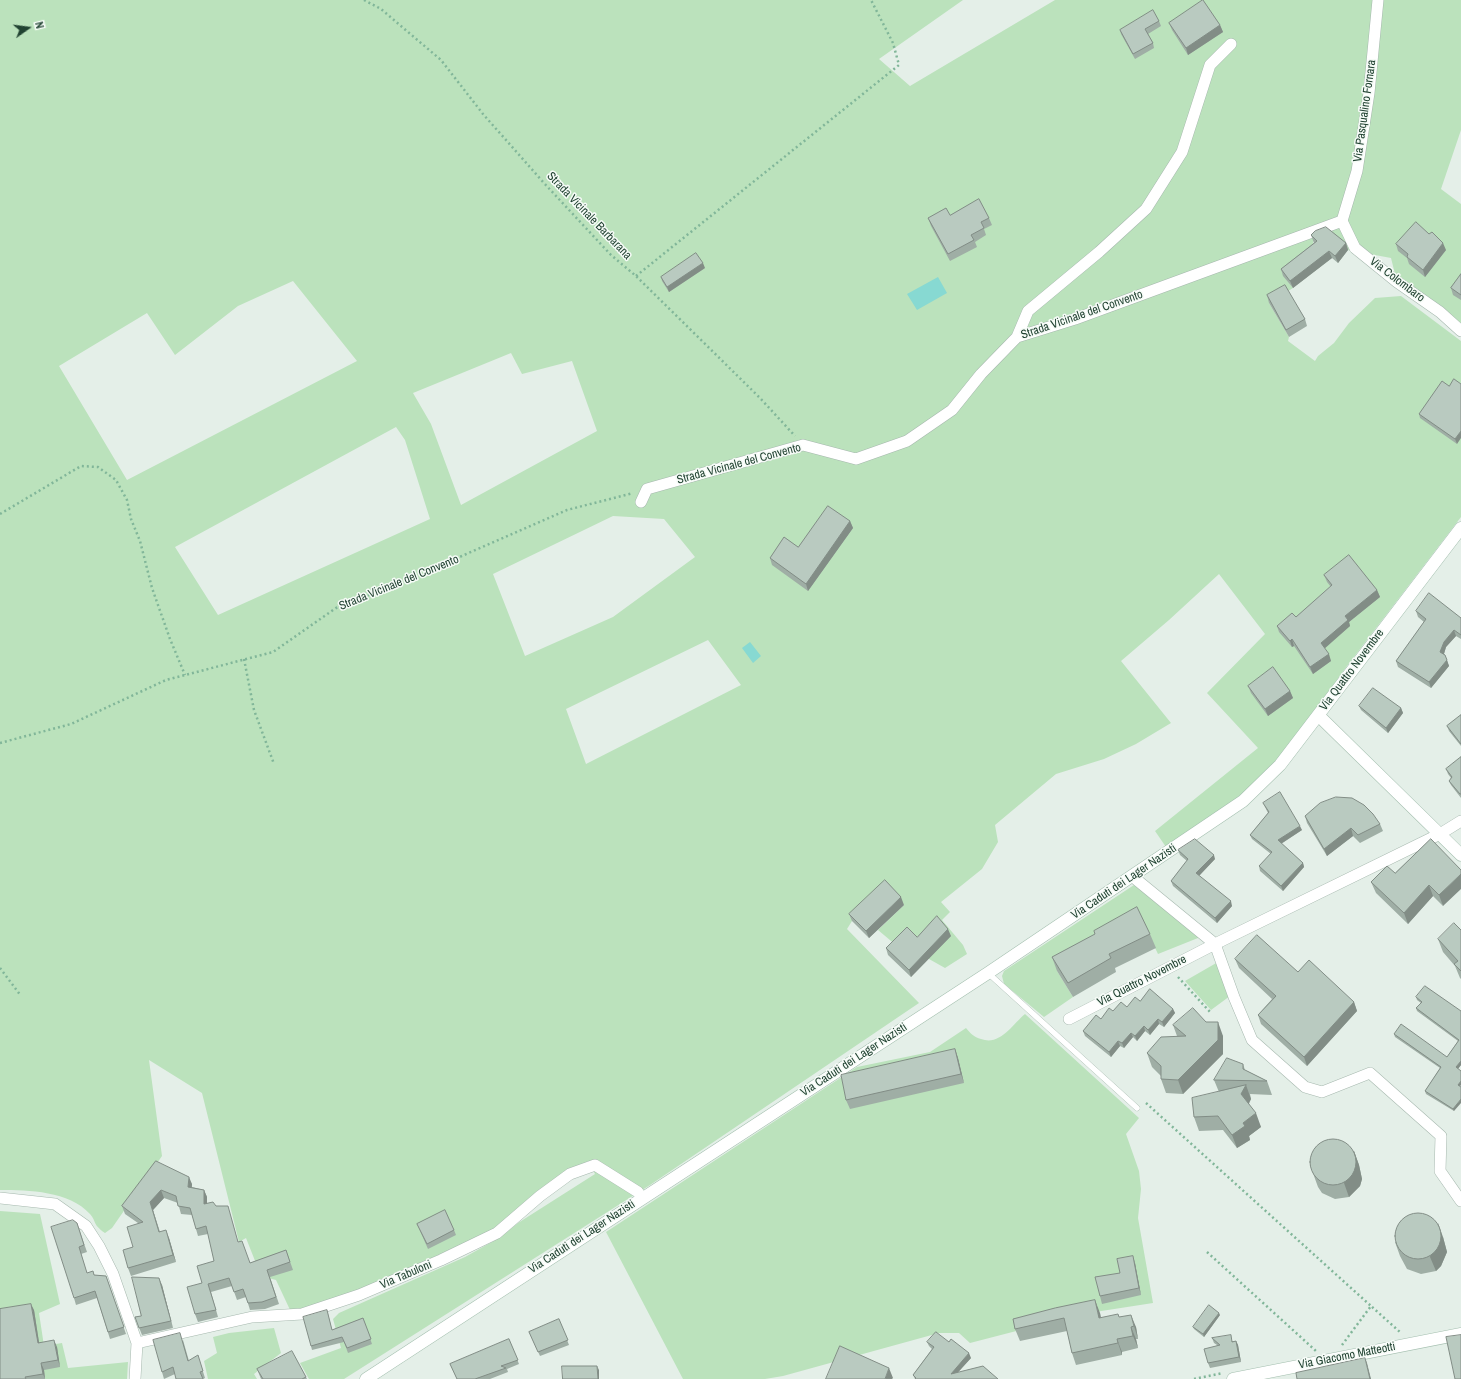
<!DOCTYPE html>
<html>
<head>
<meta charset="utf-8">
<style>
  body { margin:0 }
  #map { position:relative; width:1461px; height:1379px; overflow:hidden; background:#e4efe8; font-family:"Archivo Narrow",sans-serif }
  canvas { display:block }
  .north { position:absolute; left:8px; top:8px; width:40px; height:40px; -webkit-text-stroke:3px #f6fbf7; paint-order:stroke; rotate:76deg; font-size:11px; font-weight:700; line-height:16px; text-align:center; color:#214332 }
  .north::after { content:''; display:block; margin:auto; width:14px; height:18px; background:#214332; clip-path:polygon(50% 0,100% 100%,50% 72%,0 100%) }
</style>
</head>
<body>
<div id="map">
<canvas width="1461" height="1379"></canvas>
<div class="north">N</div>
</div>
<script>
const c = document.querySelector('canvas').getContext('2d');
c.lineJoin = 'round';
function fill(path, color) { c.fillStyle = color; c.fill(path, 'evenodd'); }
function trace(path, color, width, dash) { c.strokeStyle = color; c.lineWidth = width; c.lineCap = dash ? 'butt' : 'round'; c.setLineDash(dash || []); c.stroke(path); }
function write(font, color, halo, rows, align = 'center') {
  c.font = font + ' "Archivo Narrow",sans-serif'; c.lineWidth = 3; c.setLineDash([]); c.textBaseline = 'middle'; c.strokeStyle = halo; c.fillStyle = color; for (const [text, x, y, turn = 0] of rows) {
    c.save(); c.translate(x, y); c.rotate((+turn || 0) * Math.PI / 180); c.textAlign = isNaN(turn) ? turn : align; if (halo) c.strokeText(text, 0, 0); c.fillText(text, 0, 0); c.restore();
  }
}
fill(new Path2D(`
  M0,0h963l-84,59 31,27 145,-86h406v130l-20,59 20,15v128l-64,-50 -6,-24 -43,-8 -24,-20 -11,12 3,8 -32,26 9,12 -24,15 20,34 -1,4 27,20 3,-5 16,-13 15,-20 26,-25 26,-2 60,45v176l-114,149 -71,98 -40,35 -70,48 -11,-16 103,-83 -51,-55 58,-59 -46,-60 -50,46 -48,41 50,62 -35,21 -32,15 -48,15 -61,51 3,17 -16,27 -41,33 9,10 -8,8 21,25 4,9 -22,14 -16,-9 -9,-15 -23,2 -19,-16 26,-25 -17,-18 -35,34 -5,8 72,74 -269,182 -306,194h-35l-9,-16 41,-15 -8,-29 6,-6 126,-56 34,-19 19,-15 77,-49 -7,-13 -98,70 -129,60 -70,21 -15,-32 -15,-4 -15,-38 -7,4 -37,-149 -53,-33 13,96 -50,72 -7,5c-13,-9 -8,-11 -15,-19 -21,-23 -61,-24 -90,-24zM293,281l64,80 -230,119 -68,-114 88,-53 28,42 63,-49zM511,353l11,21 50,-13 25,70 -136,74 -30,-81 -18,-31zM396,427l9,13 25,79 -212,96 -43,-68zM613,516l51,3 31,38 -82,60 -88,39 -32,-82zM708,640l33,45 -155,79 -20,-55z
  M1134,885l69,51 -45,18 -16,-33 -85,50 16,26 -29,20 -40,-33 -2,-8 2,-5z
  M1218,962l12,34 -19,14 -26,-29z
  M1025,1014l114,104 -13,16 13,37 2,18 -3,29 15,85 -71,11 -112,29 -11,-10h-20l-156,43 -18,3h-82l-77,-147 251,-165 73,-15 36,-24c4,5 8,9 15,11 19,7 31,-14 44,-25z
  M0,1211l40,3 20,90 -21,9 5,33 18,-3 6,25 60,-6 -1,17h-127z
  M274,1328l7,25 -27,21 3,5h-49l-4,-18 13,-8 -4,-16 16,-4z`), '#bbe2bc');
fill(new Path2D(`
  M938,277l9,16 -30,17 -10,-16z
  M750,642l11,14 -8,7 -11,-15z`), '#87d9d2');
const lane = new Path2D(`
  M988,973l149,135`);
const street = new Path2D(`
  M1342,221l15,-50 12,-78 9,-93
  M1342,221l13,27 42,34 43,30 21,19
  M1017,337l11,-26 71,-59 47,-43 36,-57 28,-87 21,-21
  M641,502l6,-13 156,-44 53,14 51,-18 45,-31 29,-36 36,-37 58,-18 267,-98
  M1132,876l83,68 19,53 18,43 53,47 17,5 48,-19 71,63 -1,35 21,30
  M1069,1019l146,-75 225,-110 21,-13
  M0,1198l55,6 31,22 13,20 14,28 24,69 -2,36
  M137,1343l115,-26 50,-3 57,-19 82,-35 56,-27 43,-37 30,-22 25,-9 43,27 4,6`);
const secondary = new Path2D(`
  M1318,715l143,140
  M366,1379l622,-406 255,-172 37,-36 181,-237
  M1233,1379l228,-45`);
trace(lane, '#a6b8ae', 6);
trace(street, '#a6b8ae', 12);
trace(secondary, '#a4bfaf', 13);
trace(new Path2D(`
  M364,0l17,9 60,51 42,54 60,68 68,73 25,21 124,122 35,38
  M636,276l263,-211 -6,-22 -22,-43
  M0,514l81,-48 17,1 18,13 11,20 4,19 9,22 12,47 18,51 15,36
  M244,659l10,51 20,54
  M0,743l71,-19 95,-44 107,-28 63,-44 71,-28 160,-70 66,-17
  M0,968l21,28
  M1178,977l32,35
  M1146,1103l225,203
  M1207,1252l109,99
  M1342,1345l29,-39 30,27
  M1194,1379l29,-6`), '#81b699', 2.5, [2, 3]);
trace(lane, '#fff', 5.5);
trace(street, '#fff', 11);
trace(secondary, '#fff', 12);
fill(new Path2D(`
  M1159,21l2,5 -13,8 5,9 1,5 -19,11 -14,-25 -1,-4z
  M1169,23l51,2 3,7 -35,23 -16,-25z
  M950,215l39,3 3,7 -8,4 2,6 -11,7 2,5 -27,14 -19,-35 -3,-8z
  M1311,235l35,8 2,7 -10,13 -6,-5 -39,30 -10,-12 -2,-7 33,-26z
  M1396,244l50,6 -21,27 -16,-13 -2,-6 -9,-7z
  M705,268l-36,24 -7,-11 -1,-4z
  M1461,274v26l-8,-5 -2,-7z
  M1267,295l38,24 2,7 -18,11 -20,-34z
  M1449,386l8,58 -37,-26 -1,-4z
  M850,521l3,7 -45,63 -36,-26 -2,-7 28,-11z
  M1324,575l53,15 3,7 -31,25 1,4 -26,22 7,13 -18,13 -19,-28 -2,1 -13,-15 -2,-6 19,-9 35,-30 -4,-5z
  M1416,611l45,7v21l-5,-3 -10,11 -2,7 1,1 4,11 -18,22 -33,-21 -2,-6 28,-39 -6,-5z
  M1248,686l42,5 3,7 -25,18 -17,-23z
  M1359,706l42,2 2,5 -15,20 -27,-23z
  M1461,715v31l-12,-15 -2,-5z
  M1461,757v41l-10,-13 -2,-4 2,-3 -3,-4 -2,-5z
  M1263,803l39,27 -21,14 22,19 1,4 -21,24 -23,-20 -1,-5 12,-12 -19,-15 -2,-4 18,-22z
  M1305,816l75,8 3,7 -23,12 -7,-7 -26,20 -20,-33z
  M1431,839l12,67 -10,-10 -25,28 -32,-31 -5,-11 24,-9z
  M1178,850l37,9 -16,17 33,30 -15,17 -44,-37 -2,-5 16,-20 -7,-6z
  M904,905l-35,33 -17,-17 -3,-7z
  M1461,930v49l-1,-1 -5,-12 -12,-14 -5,-13z
  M1150,934l6,14 -41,20 1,4 -43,25 -16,-26 -5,-14z
  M951,936l-40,41 -23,-22 -2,-7 31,-11z
  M1235,959l63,13 56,30 3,9 -50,55 -46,-42 -3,-9 14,-16 -33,-31z
  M1416,997l45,14v54l-3,4 3,2v14l-1,1 -6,25 -28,-17 -1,-3 15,-23 -45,-31 -1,-3 53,23 11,-16 -41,-30 -1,-3 5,-5 -4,-3z
  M1140,1001l33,8 2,4 -11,14 -5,-3 -9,11 -5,-4 -8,10 -4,-4 -9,11 -4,-2 -9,11 -26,-21 -2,-5 30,-20 14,-4z
  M1206,1022l17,14v18l-40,40 -17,-1 -5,-14v-3l-9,-9 -5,-14 30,-17 -4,-11z
  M955,1049l3,9 6,25 -114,26 -4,-9z
  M1243,1064l2,6 22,11 5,14 -22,-1 1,5 -2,5 12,23 -12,9 1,4 -13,8 -14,-18 -24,1 -5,-14 25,-25 -5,-12z
  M1354,1151l5,14 3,14 -2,7 -11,11 -14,2 -13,-6 -4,-6 -8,-22z
  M156,1161l36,23v3l12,3 3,7v6l9,3 14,8 8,28 12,21 36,-13 7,20 -23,7 9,27 -14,5 -15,1 -4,-13 -9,3 -5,-14 -21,6 7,25 -20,5 -3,-8 7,-31 12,-22 -6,-27 -10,2 -6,-21 -11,-1 -3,-11 -14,-5 -11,12 7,22 9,6 7,24 -45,14 -3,-8 10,-45 -13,-9 -3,-8z
  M77,1223l10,29 -6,2 6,19 8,2 11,1 20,58 -16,5 -13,-41 -21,7 -2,-7z
  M417,1224l37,6 2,5 -28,14z
  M1443,1237l4,15 -6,14 -5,5 -15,3 -14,-5 -7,-13 -5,-14z
  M1135,1263l6,32 -39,9 -2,-8 20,-23z
  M162,1285l11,43 -31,7 -7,-18 6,-1z
  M34,1310l5,32 18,5 3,20 -16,3 1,9h-45z
  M327,1310l5,20 31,-12 9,26 -24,9 -4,-11 -32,8 -1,-4z
  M1100,1313l1,5 19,-1 16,10 2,12h-2l2,9 -16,4v3l-46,10 -4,-12 -5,-22 -47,10 -5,-12 -2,-10z
  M1220,1315l-16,22 -10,-8 -1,-2z
  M559,1319l10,26 -29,11 -11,-24z
  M1212,1338l21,3h3l2,4 3,17 -31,6 -2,-5 9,-18 -3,-2z
  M509,1339l10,25 -12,5 1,3 -18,7h-33l-7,-15z
  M183,1340l6,21 11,1 5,16 -2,1 -28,-5 -11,5 -2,-7z
  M927,1342l44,16 -13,14 -43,7 -2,-4 19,-26 -3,-3z
  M257,1369l49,8 1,2h-46z`), '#9faea5');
fill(new Path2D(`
  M1220,25l3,7 -35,23 -2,-7z
  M1346,243l2,7 -10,13 -3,-7z
  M1443,243l3,7 -21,27 -2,-7z
  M1329,251l3,7 -39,30 -3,-7z
  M703,263l2,5 -36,24 -2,-5z
  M1461,431v7l-4,6 -2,-5z
  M850,521l3,7 -45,63 -2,-7z
  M1377,590l3,7 -31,25 1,4 -27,24 -2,-7 24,-27z
  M1454,630l2,6 -10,11 -3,10 -3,-5 4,-10z
  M1292,639l2,7 -2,1 -2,-6z
  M1329,654l2,7 -18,13 -3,-7z
  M1447,660l2,6 -18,22 -2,-6z
  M1290,691l3,7 -25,18 -3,-7z
  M1401,708l2,5 -15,20 -2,-5z
  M1300,826l2,4 -23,15 -1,-5z
  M1351,828l2,8 -26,20 -3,-7z
  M1214,855l1,4 -18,19 -1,-5z
  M1303,863l1,4 -21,24 -2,-5z
  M1461,874v15l-18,17 -4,-11z
  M1429,885l4,11 -25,28 -4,-11z
  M901,897l3,8 -35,33 -3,-7z
  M1231,901l1,5 -15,17 -2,-5z
  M948,929l3,7 -40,41 -2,-7z
  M1354,1002l3,9 -50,55 -3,-9z
  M1173,1009l2,4 -11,14 -2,-5z
  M1158,1019l1,5 -9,11 -2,-5z
  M1218,1022l5,14v18l-40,40 -5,-14z
  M1144,1026l1,5 -8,10 -2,-5z
  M1131,1033l2,4 -9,11 -2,-5z
  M1118,1041l2,5 -9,11 -2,-5z
  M955,1049l3,9 6,25 -3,-9z
  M1461,1061v4l-4,5 -1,-3z
  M1461,1081v4l-2,2 -1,-2z
  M1246,1085l5,14 -5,9 -5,-14z
  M1461,1099v4l-7,8 -1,-2z
  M1256,1113l5,14 -12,9 1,4 -13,8 -5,-13 11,-12z
  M1354,1151l5,14 3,14 -2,7 -11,11 -5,-14z
  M189,1177l3,7 -1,10 -3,-7z
  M161,1190l3,8 -11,12 9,30 -12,-38z
  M204,1190l3,7v15l-3,-8z
  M1438,1223l5,14 4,15 -6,14 -5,5 -6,-14z
  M166,1230l3,8 7,24 -3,-7z
  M1133,1256l2,7 6,32 -2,-7z
  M159,1278l3,7 11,43 -2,-7z
  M1095,1300l5,13 3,17 -4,-12z
  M31,1304l3,6 6,39 -2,-6z
  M1219,1313l1,2 -16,22 -1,-3z
  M1131,1315l5,12 2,12 -4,-13z
  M1131,1327l5,12 2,9 -5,-12z
  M1117,1339l5,13v3l-4,-12z
  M54,1340l3,7 3,20 -2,-7z
  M1236,1341l2,4 3,17 -2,-5z
  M969,1353l2,5 -18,20 -2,-4z
  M1365,1358l2,5 4,16h-1z
  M41,1363l3,7 1,9 -2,-5z
  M597,1366l2,4v9h-1z
  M889,1368l4,10 -1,1h-7z`), '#828d86');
const building = new Path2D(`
  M1203,0l17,25 -34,23 -17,-25z
  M1153,10l6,11 -14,8 8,14 -20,11 -13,-24z
  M979,199l10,19 -8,4 3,6 -13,7 3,5 -26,14 -20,-36 18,-10 4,7z
  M1416,222l13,12 3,-2 11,11 -20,27 -16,-13 1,-3 -12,-10z
  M1326,227l20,16 -11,13 -6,-5 -39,30 -9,-12 36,-28 -6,-6 4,-4z
  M696,253l7,10 -36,24 -6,-10z
  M1461,274v21l-10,-7z
  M1285,285l20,34 -19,11 -19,-35z
  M1454,379l7,5v47l-6,8 -36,-25 23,-33 7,5z
  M828,506l22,15 -44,63 -36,-26 14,-21 14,10z
  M1349,555l28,35 -32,26 3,4 -27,23 8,11 -19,13 -18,-28 -2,2 -13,-15 15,-13 4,4 36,-32 -8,-10z
  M1429,593l32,25v17l-7,-5 -10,12 -4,10 5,3 2,5 -18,22 -33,-21 30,-42 -10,-8z
  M1273,667l17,24 -25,18 -17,-23z
  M1373,688l28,20 -15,20 -27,-22z
  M1461,715v29l-14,-18z
  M1461,757v37h-1l-11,-13 3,-4 -6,-8z
  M1280,792l20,34 -22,14 25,23 -22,23 -22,-20 13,-14 -22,-17 19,-23 -6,-9z
  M1336,797l16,1 12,7 9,9 7,10 -22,11 -7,-7 -27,21 -19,-33 15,-13z
  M1195,839l19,16 -18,18 35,28 -16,17 -44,-37 17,-22 -10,-9z
  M1431,839l30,31v4l-22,21 -10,-10 -25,28 -33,-31 16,-16 8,7z
  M885,880l16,17 -35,34 -17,-17z
  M1137,907l13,27 -41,20 2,4 -43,25 -16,-26 43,-23 -1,-3z
  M937,916l11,13 -39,41 -23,-22 21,-21 10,10z
  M1454,923l7,7v41l-7,-7 4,-3 -20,-22z
  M1257,935l41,37 11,-12 45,42 -50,55 -46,-42 18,-19 -41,-37z
  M1425,986l36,25v50l-5,6 5,4v10l-3,4 3,2v12l-8,10 -28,-18 16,-24 -47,-33 7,-10 46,33 12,-17 -43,-32 6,-6 -6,-5z
  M1150,989l23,20 -11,13 -4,-3 -10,11 -4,-4 -9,10 -4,-3 -9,10 -4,-2 -9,11 -26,-21 13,-16 5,4 8,-11 4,3 8,-9 6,5 8,-10 5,4z
  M1193,1008l13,14h12v18l-40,40 -17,-1v-13l-14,-13 14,-16 25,-1 -13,-11z
  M955,1049l6,25 -115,26 -5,-25z
  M1227,1058l16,6v5l24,12 -53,-1z
  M1246,1085l-5,9 15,19 -13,10 2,3 -13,9 -14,-19 -24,1 -2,-19z
  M1310 1162a23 23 0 1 1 46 0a23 23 0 1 1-46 0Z
  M156,1161l33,16 -1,10 16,3v14l9,-2 3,4h12l10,36 4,-1 8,22 36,-13 4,12 -23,8 9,27 -14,5 -14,1 -5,-14 -9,3 -5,-14 -21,6 8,26 -21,4 -8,-27 15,-4 -5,-17 17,-5 -8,-35 -10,3 -6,-21 -12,-2 -2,-10 -15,-6 -11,12 9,30 7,-2 7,25 -45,13 -5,-18 10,-3 -6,-20 16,-5 -21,-16z
  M445,1210l9,20 -27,14 -10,-20z
  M1395 1236a23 23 0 1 1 46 0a23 23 0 1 1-46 0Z
  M73,1220l4,3 7,22 -5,2 8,26 6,-2 1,4 12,1 18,51 -16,5 -13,-41 -21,7 -23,-71z
  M1133,1256l6,32 -39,8 -5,-19 25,-4 -3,-14z
  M132,1277l27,1 12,43 -32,7 -4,-11 6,-1z
  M1095,1300l4,18 19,-4 1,3 12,-2 3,11 -3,1 2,9 -16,3 1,4 -46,10 -8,-35 -49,11 -2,-10 42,-11z
  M31,1304l7,39 16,-3 4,20 -17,3 2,11 -18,3 1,2h-26v-70z
  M1209,1305l10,8 -16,21 -10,-7z
  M327,1310l5,20 31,-12 8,21 -24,9 -5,-11 -31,9 -8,-29z
  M559,1319l9,21 -30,12 -9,-20z
  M936,1332l13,10 2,-3 18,14 -18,21 32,-8 15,13h-83l1,-1 -3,-3 21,-28 -7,-5z
  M180,1333l8,28 10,-6 5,16 -3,1 3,7h-27l-3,-12 -11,5 -9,-32z
  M1231,1335l1,7 4,-1 3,16 -31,6 -4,-14 16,-4 -8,-7z
  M1461,1335v44h-6l-9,-42z
  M509,1339l9,21 -17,6 5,2 -31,11h-18l-7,-15z
  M840,1346l49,22 -4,11h-59z
  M292,1351l14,26 -4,2h-39l-6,-10z
  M1365,1358l5,21h-73l-1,-6z
  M562,1366h35l1,13h-35z`);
fill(building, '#b9cac0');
trace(building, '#828d86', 1);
write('12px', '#214332', '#f6fbf7', [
  ["Via Pasqualino Fornara",1365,111,-82],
  ["Strada Vicinale Barbarana",589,216,46],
  ["Via Colombaro",1397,280,37],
  ["Strada Vicinale del Convento",1082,315,-19],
  ["Strada Vicinale del Convento",739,464,-15],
  ["Strada Vicinale del Convento",399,583,-22],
  ["Via Quattro Novembre",1352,670,-53],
  ["Via Caduti dei Lager Nazisti",1124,882,-34],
  ["Via Quattro Novembre",1142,981,-27],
  ["Via Caduti dei Lager Nazisti",854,1060,-33],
  ["Via Caduti dei Lager Nazisti",582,1237,-33],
  ["Via Tabuloni",406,1275,-23],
  ["Via Giacomo Matteotti",1347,1356,-11]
]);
</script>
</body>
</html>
